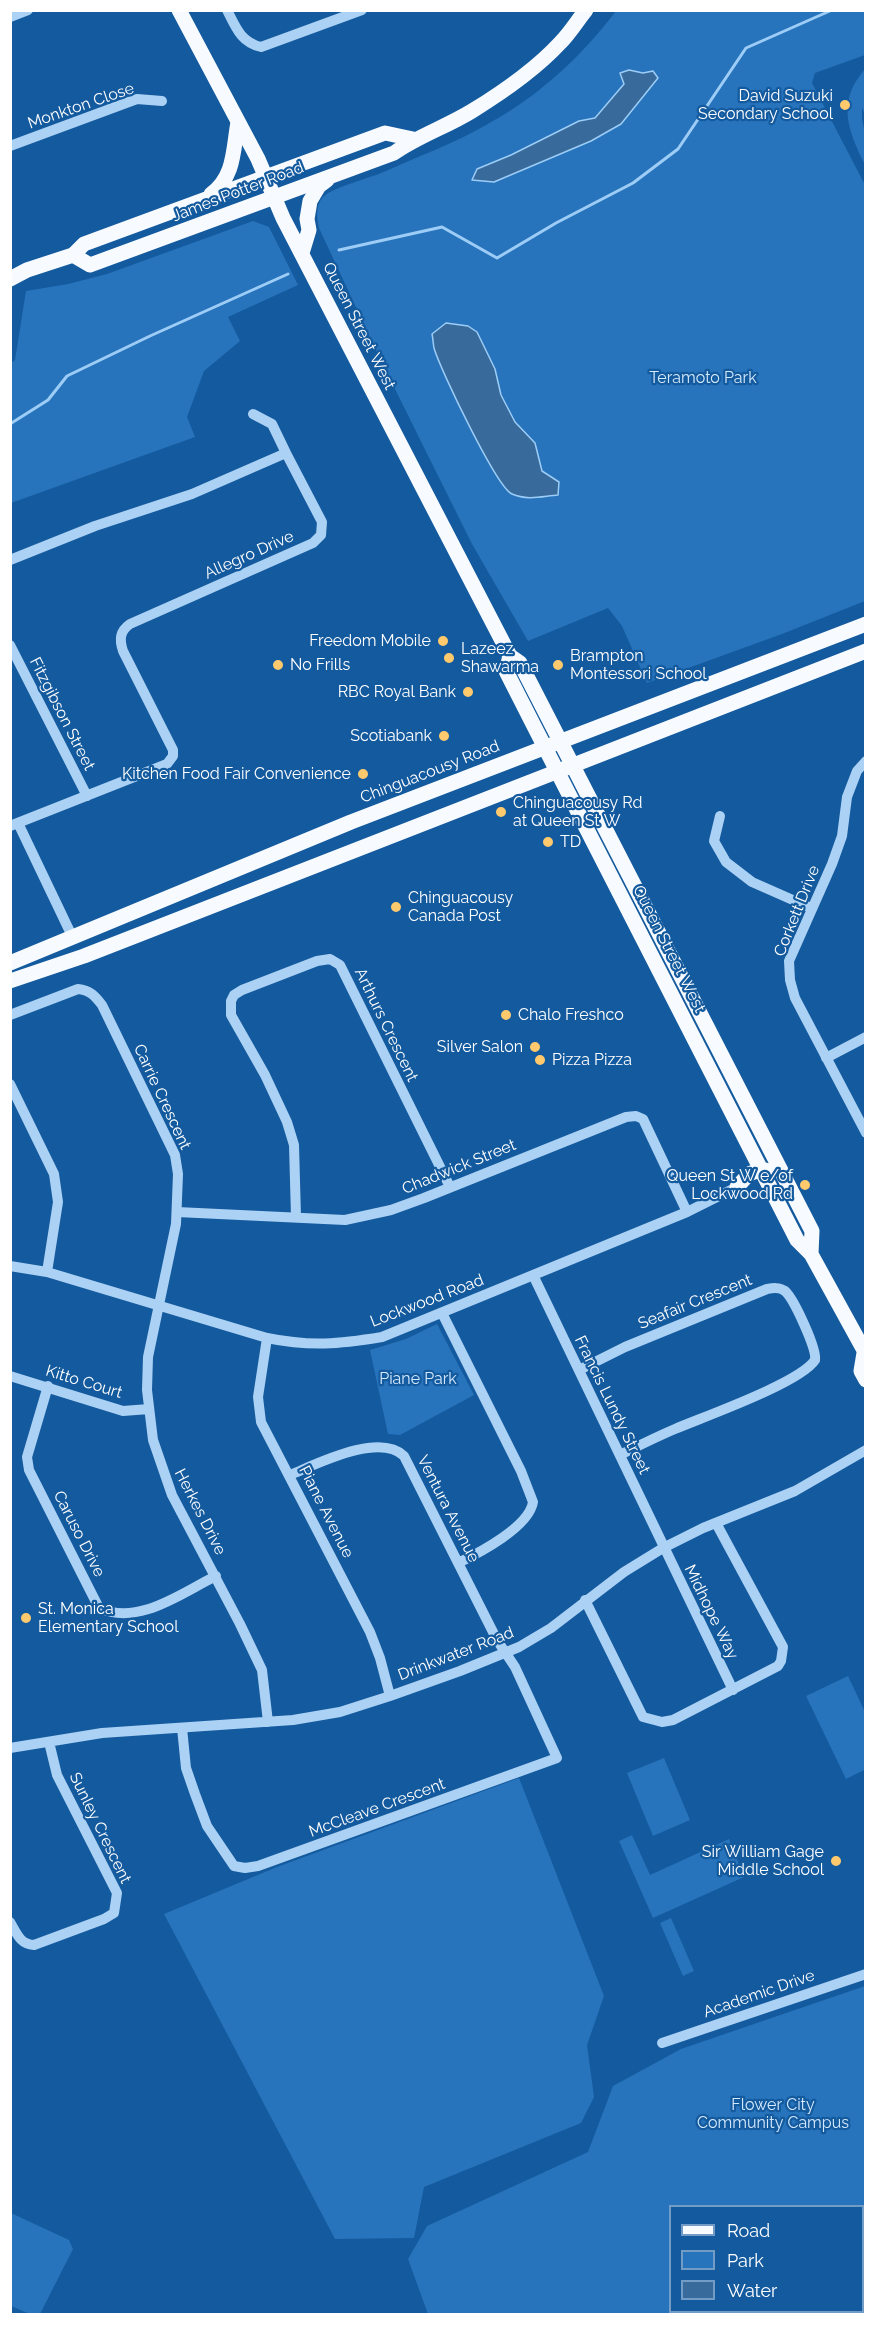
<!DOCTYPE html>
<html>
<head>
<meta charset="utf-8">
<style>
  body { margin:0 }
  #map { position:relative; width:876px; height:2325px; overflow:hidden; background:#145a9e; font-family:Raleway,sans-serif }
  canvas { display:block }
  .frame { position:absolute; inset:0; border:12px solid #fff; pointer-events:none }
  .legend { position:absolute; left:669px; top:2205px; width:195px; height:108px; box-sizing:border-box; background:#145a9e; border:2px solid #729cc5; margin:0; padding:8px 10px; list-style:none; font-size:18px; color:#fff }
  .legend li { display:flex; align-items:center; gap:12px; height:30px }
  .legend b { width:30px; border:2px solid #729cc5 }
</style>
</head>
<body>
<div id="map">
<canvas width="876" height="2325"></canvas>
<div class="frame"></div>
<ul class="legend">
<li><b style="height:8px;background:#f7fbff"></b>Road</li>
<li><b style="height:16px;background:#2774bc"></b>Park</li>
<li><b style="height:16px;background:#386b9b"></b>Water</li>
</ul>
</div>
<script>
const c = document.querySelector('canvas').getContext('2d');
c.lineJoin = 'round';
function fill(path, color) { c.fillStyle = color; c.fill(path, 'evenodd'); }
function trace(path, color, width, dash) { c.strokeStyle = color; c.lineWidth = width; c.lineCap = dash ? 'butt' : 'round'; c.setLineDash(dash || []); c.stroke(path); }
function write(font, color, halo, rows, align = 'center') {
  c.font = font + ' Raleway,sans-serif'; c.lineWidth = 4.5; c.setLineDash([]); c.textBaseline = 'middle'; c.strokeStyle = halo; c.fillStyle = color; for (const [text, x, y, turn = 0] of rows) {
    c.save(); c.translate(x, y); c.rotate((+turn || 0) * Math.PI / 180); c.textAlign = isNaN(turn) ? turn : align; if (halo) c.strokeText(text, 0, 0); c.fillText(text, 0, 0); c.restore();
  }
}
fill(new Path2D(`
  M616,11h249v44l-50,18 -3,10 53,102v416l-83,33 -135,49 -25,-57 -14,-18 -80,33 -56,-97 -90,-181 -63,-135c-2,-10 -4,-22 4,-31 10,-10 48,-19 63,-26 33,-15 69,-28 100,-46 52,-28 95,-68 130,-114z
  M865,69v45l-3,-6v11l3,14v32c-17,-35 -29,-63 0,-96z
  M253,221l16,6 29,58 -70,32 12,24 -36,30 -17,46 8,20 -184,66v-140l4,-3 11,-69 42,-7 39,-10z
  M437,1324l37,71 -74,40 -12,-1 -18,-84 36,-11z
  M848,1676l17,36 1,57 -20,10 -40,-83z
  M664,1758l26,62 -37,16 -26,-63z
  M519,1778l85,218 -17,49 7,52 -13,26 -157,64 -10,51 -79,1 -171,-325 113,-47z
  M632,1835l18,40 79,-36 15,38 -91,41 -34,-77z
  M671,1918l23,53 -11,5 -23,-53z
  M865,1986v328h-437l-20,-55 19,-33 161,-74 25,-66 68,-37zM670,2206h192v106h-192z
  M11,2213l58,27 4,9 -33,65h-10l-19,-8z`), '#2774bc');
const water = new Path2D(`
  M629,70l14,3 10,-2 5,7 -37,46 -30,17 -97,41 -22,-2 5,-11 34,-14 68,-34 16,-3 29,-34 -4,-11z
  M446,323l22,3 9,6 18,37 6,26 14,27 20,21 7,28 17,11 -1,13c-15,1 -30,6 -46,-1 -15,-6 -72,-125 -78,-146 -1,-5 -1,-10 -2,-14z`);
fill(water, '#386b9b');
trace(water, '#9dcdf6', 1.5);
trace(new Path2D(`
  M339,250l103,-23 55,31 59,-35 77,-40 45,-34 68,-101 86,-38
  M10,424l38,-24 19,-24 83,-40 138,-62`), '#9dcdf6', 3);
trace(new Path2D(`
  M227,10c9,18 14,32 34,37l101,-37
  M10,17l18,-7
  M10,146l127,-47 25,2
  M253,414l19,10 14,29
  M10,560l85,-34 97,-32 94,-41 36,69 -1,13 -8,8 -183,81c-10,7 -11,15 -7,27l50,99v6l-6,8 -157,62
  M10,645l77,151
  M866,761l-9,10 -10,26 -5,39 -10,28 -43,97 1,19 5,18 71,135
  M720,816l-6,25 12,21 26,20 59,26
  M18,823l54,113
  M10,1015l68,-26c12,1 17,7 24,16l73,150 3,19 -2,50 -28,133 -1,33 6,50 19,55 68,129 22,46 6,52
  M826,1058l40,-21
  M10,1084l44,90 4,28 -11,70
  M177,1212l168,8 46,-10 33,-12 202,-81 10,-1 7,3 44,93
  M296,1217l-2,-72 -7,-23 -22,-47 -34,-60v-14l3,-6 8,-5 75,-29 13,-2 10,6 110,222
  M10,1266l37,6 220,66c44,9 72,6 115,-1l305,-125 50,-25
  M533,1275l200,415
  M442,1313l79,158 12,31c-4,25 -54,51 -75,61
  M267,1338l-9,59 3,25 109,210 10,26 10,38
  M579,1370l46,-23 142,-58c6,-1 12,-2 18,2 9,8 32,58 30,69 -15,23 -112,57 -140,69 -19,8 -37,17 -55,26
  M10,1376l113,35 26,-2
  M48,1386l-21,71 2,13 70,138c40,18 82,-15 117,-32
  M585,1600l58,117 19,5 11,-2 105,-54 3,-5 2,-14 -67,-124
  M182,1728l4,40 9,26 12,32 27,40 11,2 13,-2 299,-108 -42,-91 -18,-27 -93,-184c-25,-24 -87,8 -114,19
  M10,1748l92,-15 191,-13 47,-8 50,-16 70,-25 59,-24 32,-19 73,-56 39,-24 40,-20 92,-37 71,-41
  M10,1922c7,12 10,22 24,23l70,-26 10,-6 3,-20 -60,-118 -8,-33
  M662,2043l204,-69`), '#abd1f4', 10);
trace(new Path2D(`
  M179,10l79,149 25,59 200,386 27,52 10,7 292,568 -1,23
  M211,194c24,-17 22,-45 27,-72
  M302,253l7,-23 -2,-11 3,-18 9,-15 8,-6
  M73,255l17,10 304,-112c24,-17 52,-26 78,-42 31,-19 63,-41 88,-68 10,-10 17,-22 26,-33
  M10,279l17,-9 46,-15 11,-11 301,-111 28,6
  M510,656l-4,15 29,57 262,512 14,14 55,100
  M10,963l341,-141 515,-198
  M10,981l74,-25 782,-305
  M737,1187l12,-13 12,-5 8,2
  M864,1353l-3,18 5,9`), '#f7fbff', 15);
for (const [x, y, r, color] of [
  [845,105,6,"#ffca6d"],
  [443,641,6,"#ffca6d"],
  [449,658,6,"#ffca6d"],
  [278,665,6,"#ffca6d"],
  [558,665,6,"#ffca6d"],
  [468,692,6,"#ffca6d"],
  [444,736,6,"#ffca6d"],
  [363,774,6,"#ffca6d"],
  [501,812,6,"#ffca6d"],
  [548,842,6,"#ffca6d"],
  [396,907,6,"#ffca6d"],
  [506,1015,6,"#ffca6d"],
  [535,1047,6,"#ffca6d"],
  [540,1060,6,"#ffca6d"],
  [805,1185,6,"#ffca6d"],
  [26,1618,6,"#ffca6d"],
  [836,1861,6,"#ffca6d"]
]) { const dot = new Path2D(); dot.arc(x, y, r, 0, 2 * Math.PI); c.fillStyle = color; c.fill(dot); trace(dot, '#145a9e', 2); }
write('16px', '#fff', '#145a9e', [
  ["David Suzuki",833,96,"right"],
  ["Secondary School",833,114,"right"],
  ["Freedom Mobile",431,641,"right"],
  ["Lazeez",461,649],
  ["Shawarma",461,667],
  ["Brampton",570,656],
  ["Montessori School",570,674],
  ["No Frills",290,665],
  ["RBC Royal Bank",456,692,"right"],
  ["Scotiabank",432,736,"right"],
  ["Kitchen Food Fair Convenience",351,774,"right"],
  ["Chinguacousy Rd",513,803],
  ["at Queen St W",513,821],
  ["TD",560,842],
  ["Chinguacousy",408,898],
  ["Canada Post",408,916],
  ["Chalo Freshco",518,1015],
  ["Silver Salon",523,1047,"right"],
  ["Pizza Pizza",552,1060],
  ["Queen St W e/of",793,1176,"right"],
  ["Lockwood Rd",793,1194,"right"],
  ["St. Monica",38,1609],
  ["Elementary School",38,1627],
  ["Sir William Gage",824,1852,"right"],
  ["Middle School",824,1870,"right"]
], 'left');
write('16px', '#fff', '#145a9e', [
  ["Monkton Close",81,106,-19],
  ["James Potter Road",238,192,-21],
  ["Queen Street West",359,326,63],
  ["Allegro Drive",249,555,-24],
  ["Fitzgibson Street",62,714,63],
  ["Chinguacousy Road",430,772,-21],
  ["Corkett Drive",797,911,-68],
  ["Queen Street West",669,949,63],
  ["Arthurs Crescent",386,1025,64],
  ["Carrie Crescent",162,1097,65],
  ["Chadwick Street",459,1167,-22],
  ["Lockwood Road",427,1301,-21],
  ["Seafair Crescent",695,1302,-22],
  ["Kitto Court",84,1382,17],
  ["Francis Lundy Street",612,1405,64],
  ["Ventura Avenue",448,1509,63],
  ["Herkes Drive",200,1512,63],
  ["Piane Avenue",326,1512,63],
  ["Caruso Drive",79,1534,63],
  ["Midhope Way",711,1612,64],
  ["Drinkwater Road",456,1654,-21],
  ["McCleave Crescent",377,1808,-20],
  ["Sunley Crescent",100,1828,64],
  ["Academic Drive",759,1994,-19]
]);
write('16px', '#d3e9fd', '#145a9e', [
  ["Teramoto Park",703,378],
  ["Piane Park",418,1379],
  ["Flower City",773,2105],
  ["Community Campus",773,2123]
]);
</script>
</body>
</html>
